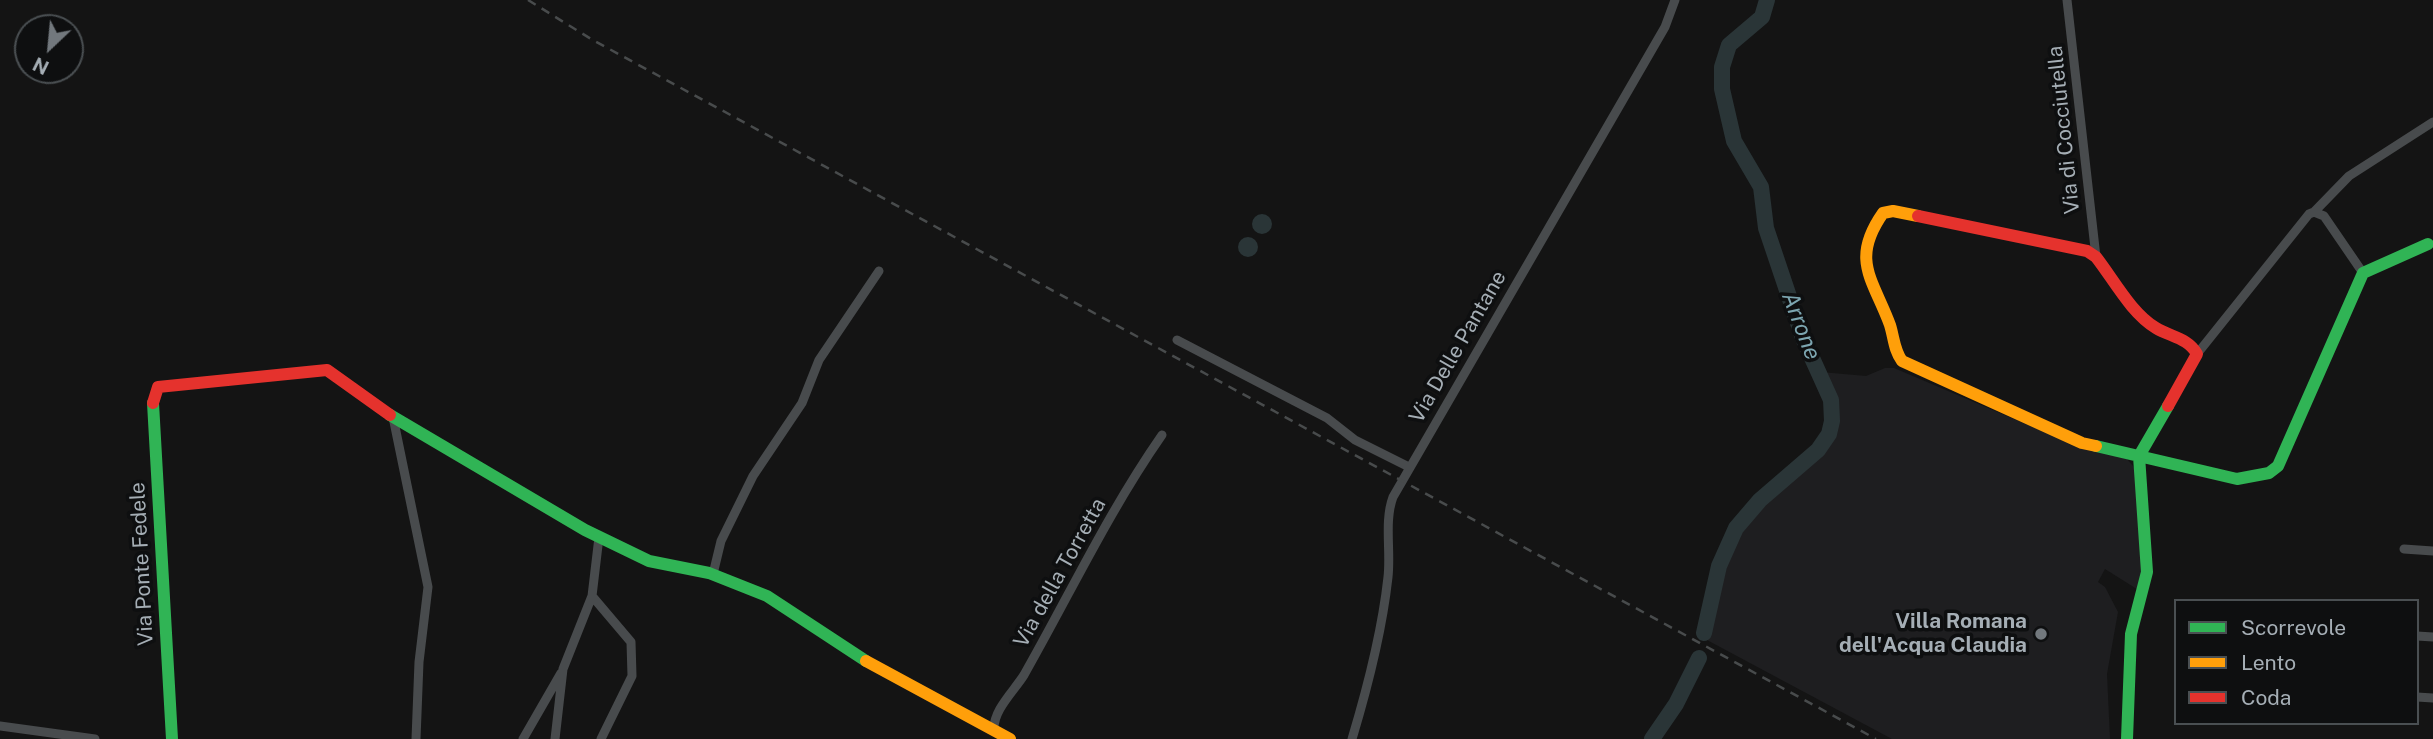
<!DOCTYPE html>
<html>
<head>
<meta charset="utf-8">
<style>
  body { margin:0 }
  #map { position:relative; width:2433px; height:739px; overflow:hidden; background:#141414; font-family:"Public Sans",sans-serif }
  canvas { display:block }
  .legend { position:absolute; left:2174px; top:599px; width:245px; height:126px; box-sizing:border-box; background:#0e0f10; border:2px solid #4a4f52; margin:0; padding:9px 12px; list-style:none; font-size:21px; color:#a5aeb5 }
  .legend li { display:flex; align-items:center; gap:14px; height:35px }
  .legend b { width:35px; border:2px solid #4a4f52 }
  .north { position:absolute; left:14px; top:14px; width:70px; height:70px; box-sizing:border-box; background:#0e0f10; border:2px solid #4a4f52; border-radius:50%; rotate:206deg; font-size:19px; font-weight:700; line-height:28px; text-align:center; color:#a5aeb5 }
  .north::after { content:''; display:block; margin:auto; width:24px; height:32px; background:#72787d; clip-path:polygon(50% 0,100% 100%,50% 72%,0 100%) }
</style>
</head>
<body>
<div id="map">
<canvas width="2433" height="739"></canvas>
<ul class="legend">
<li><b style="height:9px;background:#30b455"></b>Scorrevole</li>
<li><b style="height:9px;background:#ff9f0a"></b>Lento</li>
<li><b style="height:9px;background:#e5322d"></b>Coda</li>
</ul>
<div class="north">N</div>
</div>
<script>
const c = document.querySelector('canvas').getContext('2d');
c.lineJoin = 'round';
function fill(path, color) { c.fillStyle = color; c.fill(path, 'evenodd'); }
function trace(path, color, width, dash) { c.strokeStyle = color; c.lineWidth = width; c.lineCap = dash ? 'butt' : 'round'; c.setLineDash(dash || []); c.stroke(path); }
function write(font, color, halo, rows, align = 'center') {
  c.font = font + ' "Public Sans",sans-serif'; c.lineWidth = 7; c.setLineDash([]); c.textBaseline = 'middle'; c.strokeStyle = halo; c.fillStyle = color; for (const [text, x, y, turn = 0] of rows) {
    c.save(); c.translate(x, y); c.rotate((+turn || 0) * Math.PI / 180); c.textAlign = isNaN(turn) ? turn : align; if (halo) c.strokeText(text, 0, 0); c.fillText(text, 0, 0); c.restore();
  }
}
fill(new Path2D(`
  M1885,368h9l181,77 52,14 6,7 4,8 7,104 -4,13 -35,-22 -7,13 7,5 13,25 -11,62 3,65h-218l-185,-99 13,-70 15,-36 28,-32 65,-59 7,-17 2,-20 -16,-34 45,4z`), '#1e1e20');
fill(new Path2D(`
  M1252 224a10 10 0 1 1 20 0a10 10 0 1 1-20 0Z
  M1238 247a10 10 0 1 1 20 0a10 10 0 1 1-20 0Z`), '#2a3537');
trace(new Path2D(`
  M1704,633l15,-67 17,-38 24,-28 58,-50 11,-16 3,-13 -1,-21 -28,-62 -37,-110 -5,-41 -27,-46 -12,-52v-22l7,-22 33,-28 5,-17
  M1652,739l24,-35 23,-46`), '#2a3537', 16);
trace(new Path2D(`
  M2067,0l29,257
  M2314,212l35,-36 84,-54
  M1177,340l150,78 28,22 54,27
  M2197,354l112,-140 5,-2 10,4 39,57
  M393,417l35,170 -9,75 -3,77
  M2404,549l29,2
  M713,574l8,-33 32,-65 49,-73 17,-43 60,-89
  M592,596l39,46 1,34 -31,63
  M2417,636l16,1
  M2417,697l16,1
  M0,726l95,13
  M994,730c-1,-20 20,-39 30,-55 46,-81 85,-164 138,-240
  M523,739l38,-66
  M555,739l8,-70 29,-73 7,-59
  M1352,739c16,-53 30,-107 36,-162 3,-26 -4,-56 5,-80l272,-470 10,-27`), '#484b4d', 9);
trace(new Path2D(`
  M153,403l19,336
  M390,415l195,115 64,31 60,12 58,23 99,65
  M2096,446l141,33 32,-6 9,-7 85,-193 65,-29
  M2127,739l4,-105 16,-62 -8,-116 29,-50`), '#30b455', 12);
trace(new Path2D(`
  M1918,216l-25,-5 -10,2c-33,47 -10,66 7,112 4,13 4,25 12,36l180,82 14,3
  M866,661l144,78`), '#ff9f0a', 12);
trace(new Path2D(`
  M1918,216l169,35 9,6c18,23 35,56 60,71 15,9 32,10 41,26l-29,52
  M153,403l5,-16 169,-17 63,45`), '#e5322d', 12);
trace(new Path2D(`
  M528,0l63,39 1285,700`), '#484b4c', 2.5, [9, 7]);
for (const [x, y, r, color] of [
  [2041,634,7,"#72787d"]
]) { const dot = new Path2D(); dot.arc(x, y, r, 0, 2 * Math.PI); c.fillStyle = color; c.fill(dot); trace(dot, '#0e0f10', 2.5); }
write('21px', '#a5aeb5', '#0e0f10', [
  ["Via di Cocciutella",2064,130,-96],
  ["Via Delle Pantane",1458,347,-60],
  ["Via Ponte Fedele",142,564,-93],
  ["Via della Torretta",1060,573,-61]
]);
write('bold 21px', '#a5aeb5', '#0e0f10', [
  ["Villa Romana",2027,622],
  ["dell'Acqua Claudia",2027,646]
], 'right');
write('italic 23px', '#7ca5b0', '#0e0f10', [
  ["Arrone",1801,326,69]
]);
</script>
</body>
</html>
